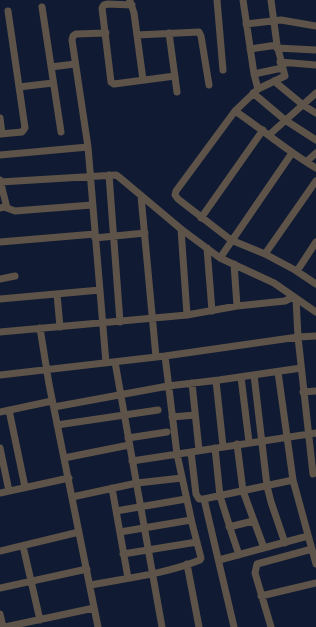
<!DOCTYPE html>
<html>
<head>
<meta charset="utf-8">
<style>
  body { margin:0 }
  canvas { display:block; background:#101b33 }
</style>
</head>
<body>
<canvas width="316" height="627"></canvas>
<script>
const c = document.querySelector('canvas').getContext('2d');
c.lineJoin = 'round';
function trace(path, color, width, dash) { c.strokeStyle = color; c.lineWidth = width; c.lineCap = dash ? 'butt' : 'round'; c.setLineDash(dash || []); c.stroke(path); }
trace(new Path2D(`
  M217,0l6,70
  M243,0l11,74 4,15
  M271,0l6,45 8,31 -27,13 -23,22 -59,80 -1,4 3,4 53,41 34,14 30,16 21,14
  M130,1l4,12 9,67
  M132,5l-24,-1 -4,1 -2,3 9,74 3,2 61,-8
  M42,7l19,125
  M246,24l35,-4 35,6
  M106,33l-30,1 -3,2 -1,4 16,107 18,216
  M169,33l8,59
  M137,35l62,-3 2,4 8,49
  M277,48l39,2
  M250,49l27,-4
  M280,62l36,3
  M51,67l24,-3
  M254,74l28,-6
  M274,81l29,24 13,8
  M19,87l34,-4
  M253,93l32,27 31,20
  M235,111c27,18 52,40 81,57
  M0,118l2,16
  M0,134l22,-2 3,-4 -17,-117
  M269,135l47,-42
  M0,155l88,-8
  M306,162l10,-9
  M109,175l11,147
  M0,180l7,28
  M0,182l116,-7 3,2 62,52 39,29 54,25 42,29
  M141,196l15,161
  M0,208l4,-1 11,4 77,-6
  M201,218l62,-88
  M181,229l6,86
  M95,238l50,-5
  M0,242l95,-8
  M207,248l5,63
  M265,254l51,-73
  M220,258l72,-105
  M234,264l3,42
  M297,271l19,-29
  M0,279l15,-3
  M57,294l3,33
  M0,299l100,-9
  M296,299l2,38 15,137
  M40,328l9,56 49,243
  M0,332l187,-17 50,-9 48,-5 8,-4
  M115,362l47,265
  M278,372l15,108 23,84
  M0,375l165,-19 133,-19 18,-1
  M254,375l13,111 4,16 14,41
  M241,377l8,65
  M216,381l7,65
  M192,383l7,67
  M303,392l13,-1
  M54,407l114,-21 51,-6 82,-12
  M9,410l16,77
  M0,412l52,-11
  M172,417l23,-2
  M57,425l101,-15
  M128,438l39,-6
  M237,444l6,47 21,57
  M0,448l9,43
  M215,448l5,48 12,38 7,21
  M191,452l5,42 3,5h5l89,-19
  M64,458l65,-13
  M132,461l184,-28
  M112,488l16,90
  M0,493l69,-15
  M72,497l65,-14 45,-5
  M204,499l30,128
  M116,511l70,-12
  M229,527l24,-6
  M120,532l71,-12
  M23,546l17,74
  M0,551l79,-19
  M123,554l74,-12
  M219,560l89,-24
  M187,564l12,63
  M91,585c36,-7 74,-11 109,-25l1,-2 -9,-35 -15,-69 -12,-98
  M0,588l87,-19
  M261,596l55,-13
  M0,614l3,13
  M5,627l89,-19
  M271,627l-16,-54 2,-9 55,-15`), '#5e5348', 7);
</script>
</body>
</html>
